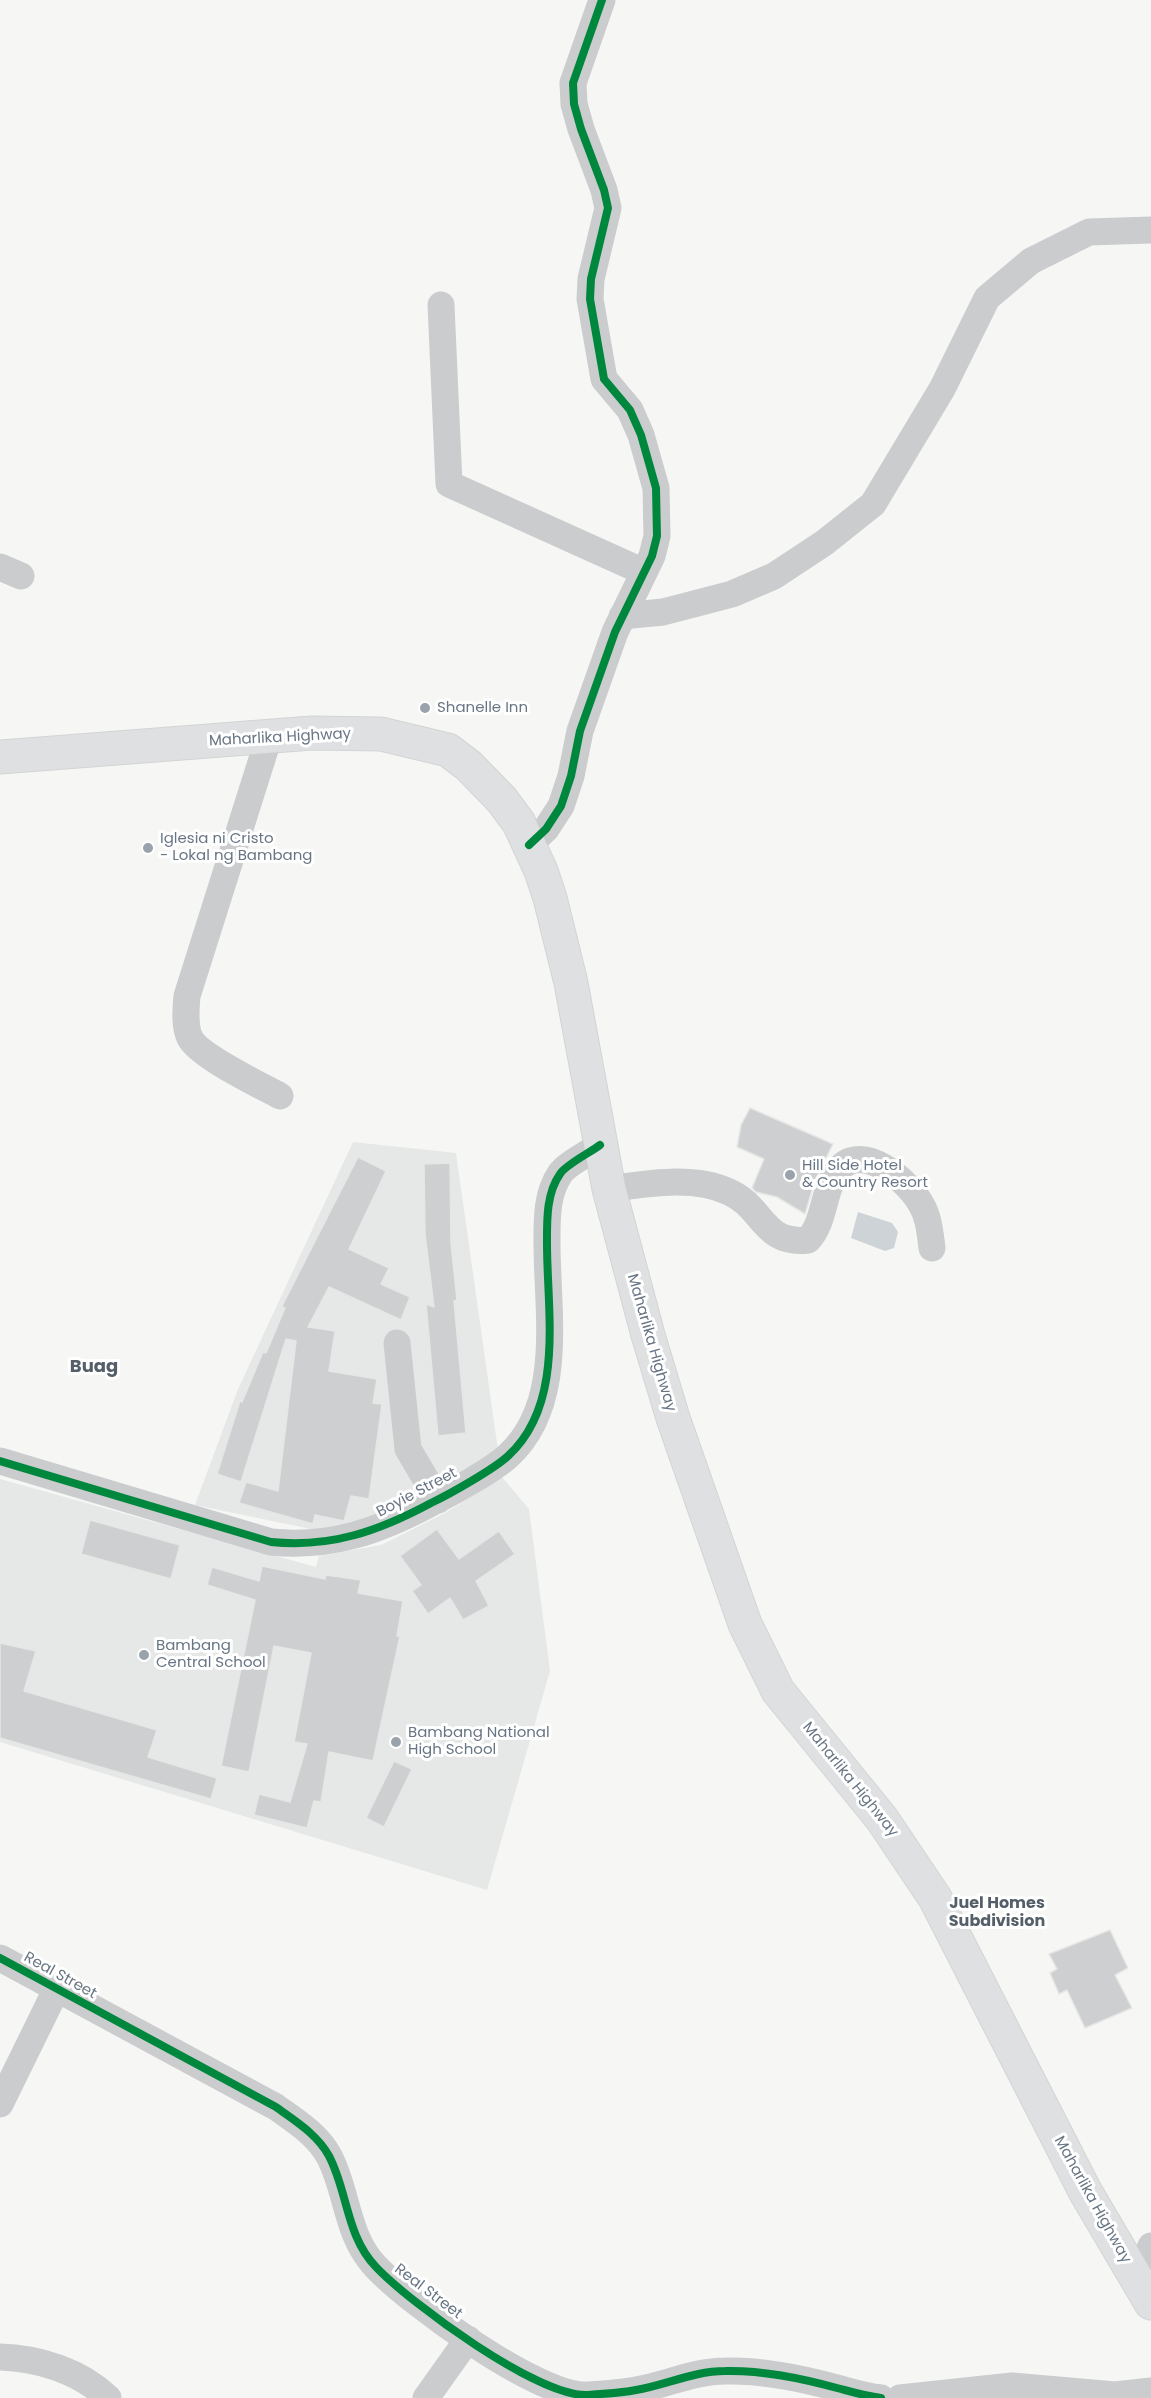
<!DOCTYPE html>
<html>
<head>
<meta charset="utf-8">
<style>
  body { margin:0 }
  canvas { display:block; background:#f6f6f5 }
</style>
</head>
<body>
<canvas width="1151" height="2398"></canvas>
<script>
const c = document.querySelector('canvas').getContext('2d');
c.lineJoin = 'round';
function fill(path, color) { c.fillStyle = color; c.fill(path, 'evenodd'); }
function trace(path, color, width, dash) { c.strokeStyle = color; c.lineWidth = width; c.lineCap = dash ? 'butt' : 'round'; c.setLineDash(dash || []); c.stroke(path); }
function write(font, color, halo, rows, align = 'center') {
  c.font = font + ' Poppins,sans-serif'; c.lineWidth = 6; c.setLineDash([]); c.textBaseline = 'middle'; c.strokeStyle = halo; c.fillStyle = color; for (const [text, x, y, turn = 0] of rows) {
    c.save(); c.translate(x, y); c.rotate((+turn || 0) * Math.PI / 180); c.textAlign = isNaN(turn) ? turn : align; if (halo) c.strokeText(text, 0, 0); c.fillText(text, 0, 0); c.restore();
  }
}
fill(new Path2D(`
  M353,1142l103,11 42,297 -43,28 -67,34 -63,20 -130,-27 43,-116z
  M502,1477l27,32 21,162 -63,219 -487,-148v-263l316,88 3,-11 62,-11 64,-32z`), '#e6e8e8');
fill(new Path2D(`
  M858,1212l34,11 6,9 -4,16 -9,3 -34,-13z`), '#cdd3d7');
const building = new Path2D(`
  M750,1108l83,36 -18,36 -10,34 -28,-17 -21,-5 -4,-4 12,-29 -27,-12 4,-22z
  M358,1157l28,14 -37,78 40,19 -8,16 29,13 -9,23 -72,-33 -21,40 27,4 -6,40 48,8 -4,24 9,1 -13,95 -18,-3 -7,25 -29,-6 -2,9 -74,-21 7,-21 32,9 18,-150 -10,-2 -45,143 -24,-8 23,-73 2,1 21,-50 3,1 19,-45 -3,-2z
  M450,1163l1,80 6,57 -3,1 12,132 -28,3 -12,-132 8,3 -9,-73 -1,-70z
  M90,1520l90,25 -9,34 -90,-25z
  M437,1529l22,30 40,-28 16,23 -39,27 13,25 -26,14 -13,-22 -22,16 -16,-23 9,-6 -21,-29z
  M262,1566l63,13 1,-4 35,5 -3,13 45,8 -6,35h3l-27,125 -44,-9 -8,50 -7,-1 -7,27 -53,-13 5,-21 31,8 17,-58 -13,-2 17,-89 -37,-7 -25,126 -28,-6 34,-166 -48,-15 5,-18 47,14z
  M0,1643l36,8 -12,40 133,39 -9,27 69,21 -6,21 -211,-61z
  M394,1761l18,8 -28,58 -18,-9z
  M1110,1930l18,38 -13,7 17,33 -47,20 -18,-38 -8,4 -9,-21 7,-4 -8,-15z`);
fill(building, '#cdcfd0');
trace(building, '#e6e6e5', 1.5);
const major = new Path2D(`
  M0,757l312,-24 69,1 67,16 21,16 33,34 17,23 22,48 9,27 21,85 38,206 39,146 25,83 72,206 33,67 104,128 53,79 150,293 66,112`);
trace(major, '#d3d4d4', 35);
trace(new Path2D(`
  M441,305l8,179 195,88
  M0,567l21,9
  M622,616l41,-4 69,-18 42,-18 50,-33 49,-39 69,-115 45,-91 44,-37 58,-29 62,-2
  M269,737l-82,259c-1,12 -3,30 3,42 9,18 70,47 90,58
  M529,845l17,-16 15,-23 10,-30 9,-45 35,-99 37,-76 5,-20 -1,-48 -15,-53 -11,-25 -26,-31 -14,-80 1,-20 17,-71 -4,-18 -23,-61 -7,-25 -1,-21 29,-83
  M609,1189c37,-5 84,-14 120,3 35,15 33,53 79,48 18,-19 14,-50 31,-71 24,-28 69,12 82,35 8,13 9,29 11,44
  M397,1343l11,106 30,51
  M0,1461l271,81c60,6 108,-11 160,-39 19,-9 63,-34 77,-47 57,-52 39,-144 39,-212 0,-23 -1,-50 13,-70 5,-9 31,-22 40,-29
  M0,1958l276,149c19,14 41,27 53,49 19,36 17,80 47,111 34,36 162,130 211,128 16,-1 33,-2 49,-5 30,-5 58,-19 89,-19 37,-1 76,7 112,17 15,4 28,8 44,10
  M0,2104l56,-114
  M1137,2281l14,-35
  M0,2357c38,1 80,14 108,41
  M426,2398l42,-59
  M900,2398l112,-12 103,9 36,-4`), '#cbcccd', 27);
trace(major, '#dfe0e1', 33);
trace(new Path2D(`
  M529,845l17,-16 15,-23 10,-30 9,-45 35,-99 37,-76 5,-20 -1,-48 -15,-53 -11,-25 -26,-31 -14,-80 1,-20 17,-71 -4,-18 -23,-61 -7,-25 -1,-21 29,-83
  M0,1461l271,81c60,6 108,-11 160,-39 19,-9 63,-34 77,-47 57,-52 39,-144 39,-212 0,-23 -1,-50 13,-70 5,-9 31,-22 40,-29
  M0,1958l276,149c19,14 41,27 53,49 19,36 17,80 47,111 34,36 162,130 211,128 16,-1 33,-2 49,-5 30,-5 58,-19 89,-19 37,-1 76,7 112,17 15,4 28,8 44,10`), '#00873e', 8);
for (const [x, y, r, color] of [
  [425,708,6,"#9aa2ac"],
  [148,848,6,"#9aa2ac"],
  [790,1175,6,"#9aa2ac"],
  [144,1655,6,"#9aa2ac"],
  [396,1742,6,"#9aa2ac"]
]) { const dot = new Path2D(); dot.arc(x, y, r, 0, 2 * Math.PI); c.fillStyle = color; c.fill(dot); trace(dot, '#fff', 2); }
write('15px', '#687584', '#fff', [
  ["Shanelle Inn",437,708],
  ["Iglesia ni Cristo",160,839],
  ["- Lokal ng Bambang",160,856],
  ["Hill Side Hotel",802,1166],
  ["& Country Resort",802,1183],
  ["Bambang",156,1646],
  ["Central School",156,1663],
  ["Bambang National",408,1733],
  ["High School",408,1750]
], 'left');
write('15px', '#687584', '#fff', [
  ["Maharlika Highway",280,738,-3],
  ["Maharlika Highway",651,1343,74],
  ["Boyie Street",417,1493,-28],
  ["Maharlika Highway",850,1780,51],
  ["Real Street",60,1976,29],
  ["Maharlika Highway",1092,2200,61],
  ["Real Street",428,2292,37]
]);
write('bold 16px', '#555f69', '#fff', [
  ["Juel Homes",997,1904],
  ["Subdivision",997,1922]
]);
write('bold 18px', '#555f69', '#fff', [
  ["Buag",94,1367]
]);
</script>
</body>
</html>
